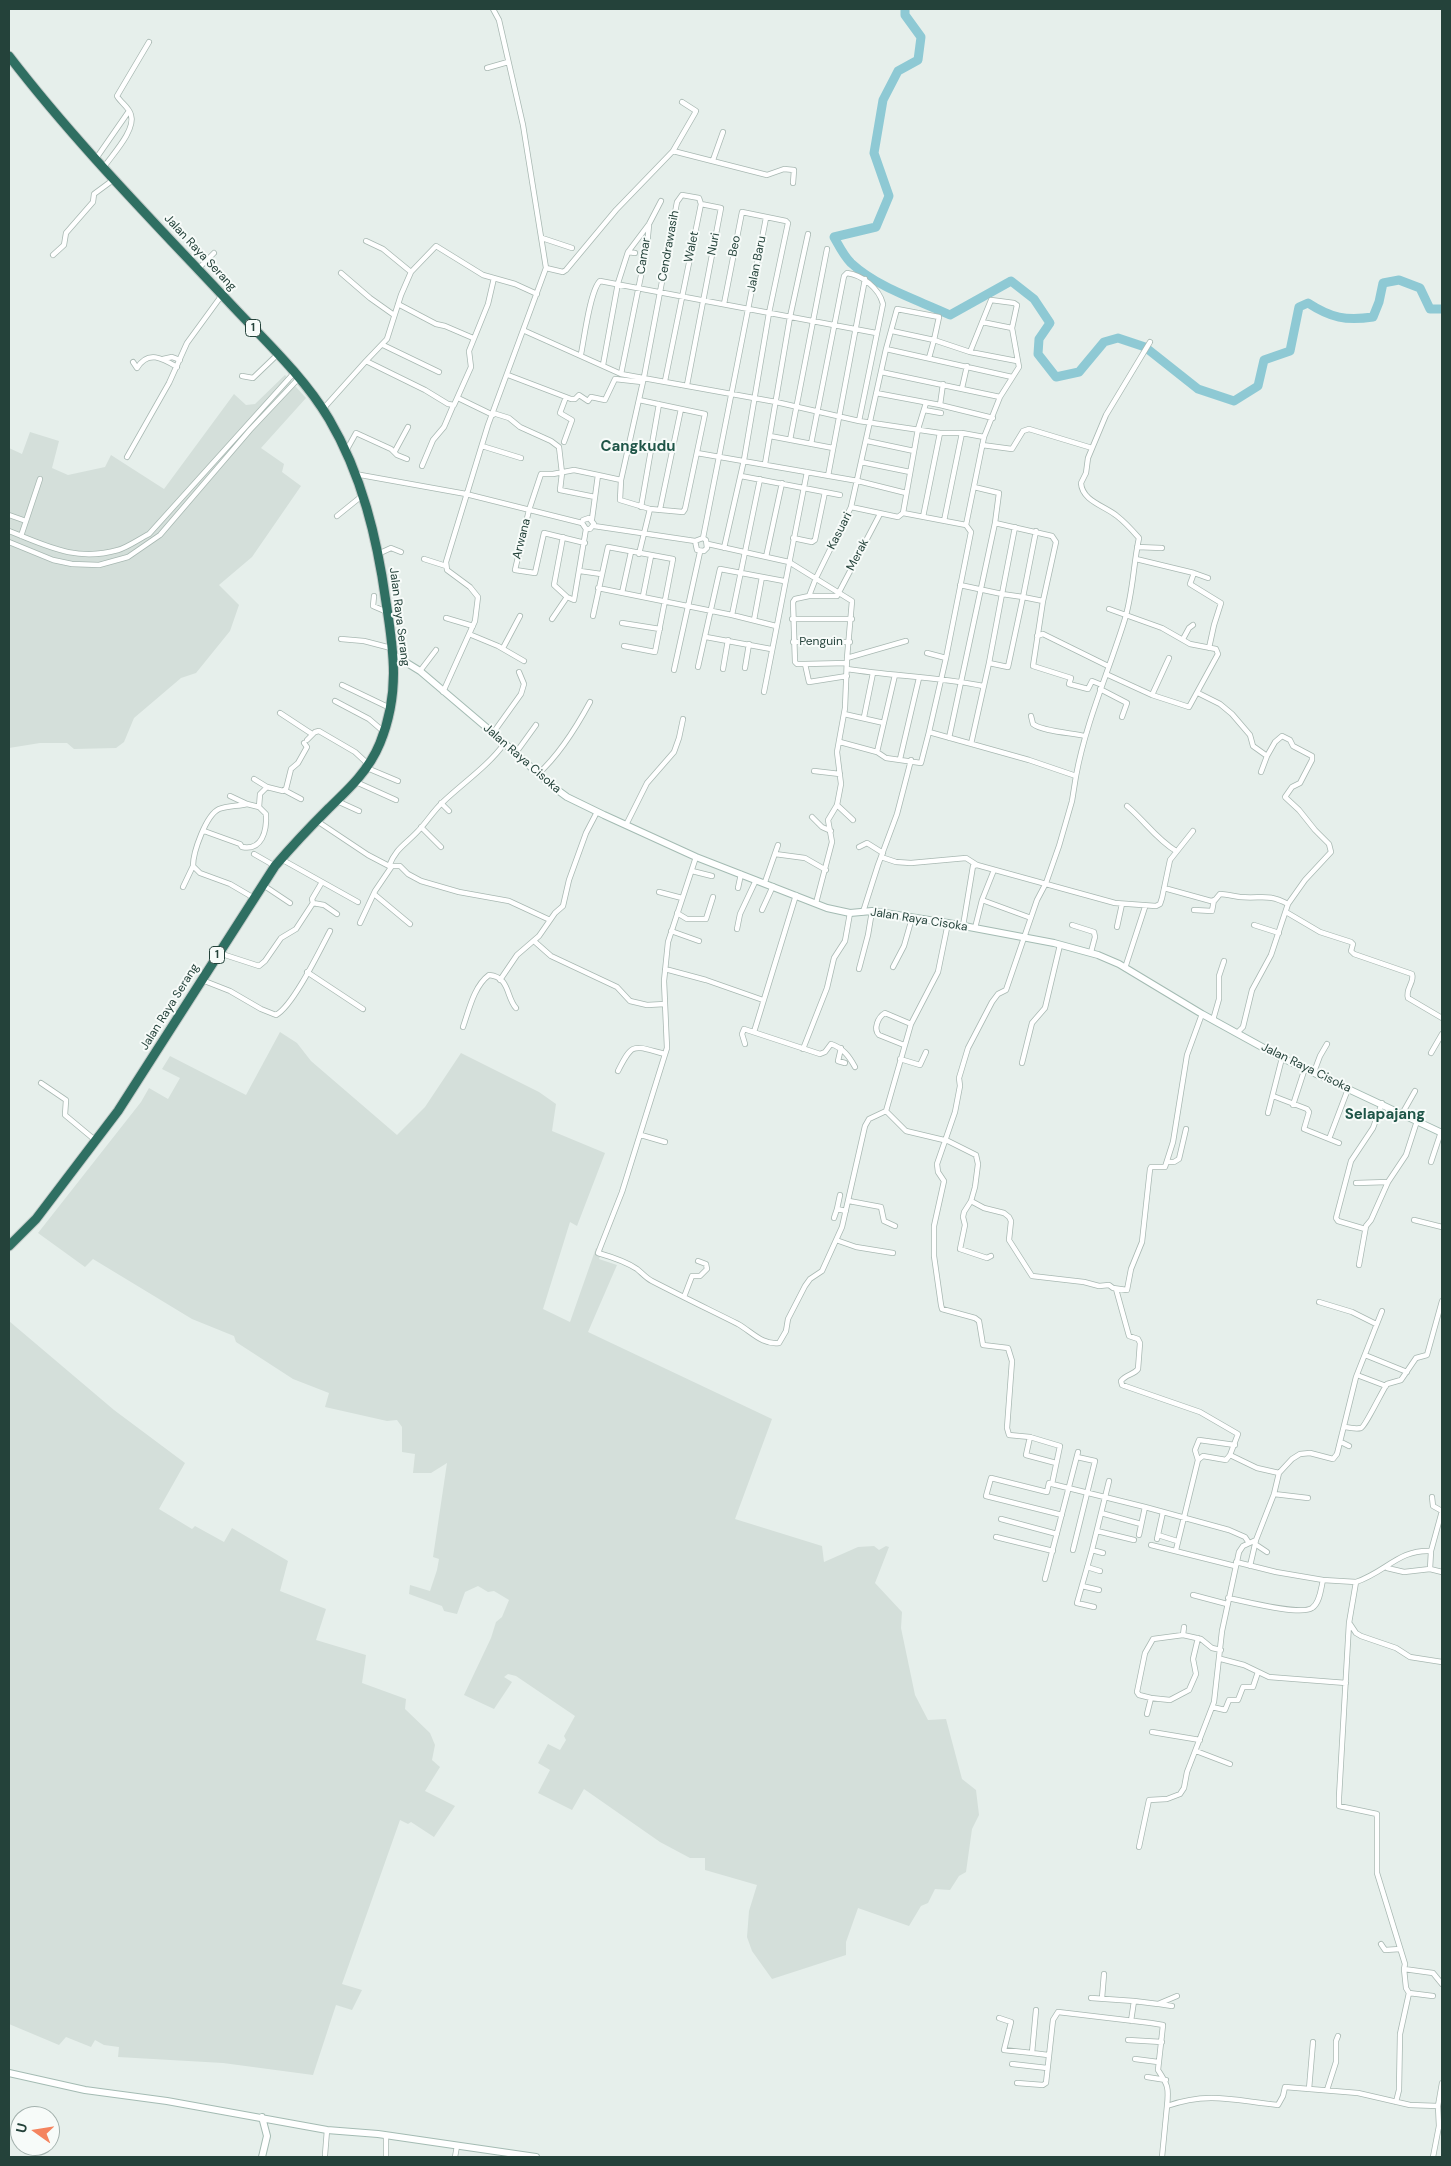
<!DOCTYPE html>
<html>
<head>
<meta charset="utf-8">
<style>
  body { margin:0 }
  #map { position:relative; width:1451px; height:2166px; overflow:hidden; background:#e6efeb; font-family:"DM Sans",sans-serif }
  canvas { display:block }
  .frame { position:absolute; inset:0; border:10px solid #24423a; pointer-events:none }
  .north { position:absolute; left:10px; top:2106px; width:50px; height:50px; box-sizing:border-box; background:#f7fbf9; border:1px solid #a3b1ad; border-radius:50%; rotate:283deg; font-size:14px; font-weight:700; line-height:20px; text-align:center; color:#24423a }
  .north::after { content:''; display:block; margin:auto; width:18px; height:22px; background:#f4845f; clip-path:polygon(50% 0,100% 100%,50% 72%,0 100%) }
</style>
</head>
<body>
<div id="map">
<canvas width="1451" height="2166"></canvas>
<div class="frame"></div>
<div class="north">U</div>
</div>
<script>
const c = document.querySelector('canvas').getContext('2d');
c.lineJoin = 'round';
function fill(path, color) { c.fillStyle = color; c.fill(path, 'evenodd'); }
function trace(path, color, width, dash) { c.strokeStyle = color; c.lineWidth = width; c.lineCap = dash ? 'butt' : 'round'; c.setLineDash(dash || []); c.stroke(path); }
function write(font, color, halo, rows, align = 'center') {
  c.font = font + ' "DM Sans",sans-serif'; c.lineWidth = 4; c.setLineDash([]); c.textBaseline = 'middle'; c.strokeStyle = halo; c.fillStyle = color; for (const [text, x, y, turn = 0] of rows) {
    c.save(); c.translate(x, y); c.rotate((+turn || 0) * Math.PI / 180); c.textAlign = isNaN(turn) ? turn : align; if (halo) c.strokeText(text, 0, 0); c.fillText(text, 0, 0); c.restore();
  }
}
fill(new Path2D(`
  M285,375l21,23 -45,50 23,16 -2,8 19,14 -49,71 -33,28 20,20 -9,26 -34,42 -15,5 -47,40 -10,24 -8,6 -42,1 -7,-6h-27l-31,5v-300l13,6 8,-22 29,9 -7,27 16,7 37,-8 6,-12 53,34 70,-95 12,11 9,-1z
  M280,1032l17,11 14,18 86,74 28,-28 36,-54 78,39 17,12 -4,27 53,22 -28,73 -7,-4 -27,87 27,13 26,-74 7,1 -4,10 18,6 -29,67 184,87 -37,100 87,27 2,16 34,-15 16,-1 5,4 7,-4 3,1 -14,36 27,29 -1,16 14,67 13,25 18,-1 16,60 14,11 3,25 -7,14 -6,43 -7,4 -9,14 -15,-1 -7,14 -7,3 -12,20 -51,-18 -12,34v13l-74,24 -20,-28 -5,-14 2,-26 8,-26 -52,-15v-12h-15l-30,-16 -76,-53 -12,21 -34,-17 12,-23 -12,-7 10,-19 12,6 6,-10 -2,-4 11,-20 -59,-40 -8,-2 -4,3 8,5 -18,27 -30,-14 27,-57 5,-16 6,-5 7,-17 -15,-9 -6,1 -10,-6 -13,6 -8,22 -13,-3 -2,-5 -33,-12 1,-9 20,6 7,-21 2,-11 -6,-2 14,-94 -16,10h-18l2,-19 -13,-2v-25l-5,-7 -10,1 -62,-14 4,-14 -36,-14 -57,-37 -2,-6 -42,-17 -99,-60 -8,8 -47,-34 103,-131 8,-14 19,11 12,-21 -18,-9 8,-13 76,39z
  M9,1321l105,89 71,53 -26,46 33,20 3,-3 29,16 8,-14 56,33 -8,30 46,18 -10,31 50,15 -4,28 44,16 -1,10 25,24 5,12 -3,15 8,7 -15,24 30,15 -21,31 -23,-15 -3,2 -8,-4 -58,164 20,6 -10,20 -16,-5 -23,70 -90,-12 -105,-6 1,-10 -15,-2 -9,-5 -4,7 -25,-10 -7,8 -50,-21z`), '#d4dfda');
trace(new Path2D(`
  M905,9v6l16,22 -3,23 -20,11 -15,29 -9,53 15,43 -13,31 -42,10c5,9 10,19 17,26 27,25 67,37 99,52l61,-34 23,18 16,24 -11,16 -1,15 18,23 23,-5 25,-30 14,-4 27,9 53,42 36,12 24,-15 6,-26 26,-9 9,-44 9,-4c23,15 38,18 65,14l6,-15 4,-19 16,-3 21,8 10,21h12`), '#8ec9d4', 9);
const street = new Path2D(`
  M487,68l21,-6
  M673,151l22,-38 1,-2 -14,-9
  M95,160l34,-49
  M713,160l10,-28
  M104,167c8,-12 32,-37 27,-52 -2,-8 -10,-12 -14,-19l32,-54
  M542,238l30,10
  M366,241l17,8 28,23
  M628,252l7,1
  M53,255l11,-10 2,-12 27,-31 1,-8 19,-14
  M546,268l17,4 3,-2 50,-60 57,-59 94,24 17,-6 10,1 -1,13
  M198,269l16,-16
  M341,273l29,25 24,17
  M398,304l38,20 9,2 28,12
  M724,304l18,-92 44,9 2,2 -19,90 -25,147 -20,88
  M982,322l30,6
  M525,331l96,43 155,28 83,19 81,12h22l22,4 -18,88 5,7 -25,126 -17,74 100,28 47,16 -4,25 -13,45 -13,37 -9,17 -31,90 -8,4 -6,8 -24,46 -9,30 1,8 -5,26 -18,52 1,8 6,9 -10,45v30l7,49 1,4 33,9 4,3 4,24 25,3 4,13 -5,67 2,7 21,2 30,9 -8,38 93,23 84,23 16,7 4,6
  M892,331l42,9 -5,18
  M383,345l56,27
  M886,349l126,28
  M970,352l47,9
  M581,354c3,-14 9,-64 19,-73l276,52
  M163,359l9,-2 8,3
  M366,361l21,-22 14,-44 10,-23 25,-26 47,29 32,9 22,10
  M133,362l4,6c11,-18 25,-10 40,-1
  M603,365l15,-82 10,-31 21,-28 12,-23
  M881,372l119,25
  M621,374l26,-128 2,-21
  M508,375l63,24h4l4,-4 9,6 3,-4 14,3 10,-21 27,3
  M242,376l11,2 24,-23
  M687,385l34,-177 -20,-4
  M962,388l5,-22
  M876,393l64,12 53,13
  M458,398l35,17
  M940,405l3,-21
  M323,409l43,-48 59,29 23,14 6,1 17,-38 -2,-16 19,-47 6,-26
  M924,410l17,3
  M493,413l16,5 11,9 31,14 8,6 3,26 -2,17 35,7
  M770,436l63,12
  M790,440l37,-191
  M867,441l47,10
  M564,442l8,-22 -12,-7 6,-16
  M811,444l33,-168 3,-3c15,2 32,15 36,31l-24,117
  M982,445l30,4 11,-18 6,-2 63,19
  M482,446l39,12
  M346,451l10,-18 35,16 6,6 10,4
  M395,451l13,-24
  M697,453l161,28 48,12
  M127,457l42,-74 18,-40 35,-48
  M861,462l49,10
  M765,464l25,-147 18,-83
  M422,466l11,-26 11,-13 9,-21
  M355,474l111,20 116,29 4,6h4l4,-5 -5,-6 -6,2 -1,3
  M741,476l99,19
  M828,476l37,-197
  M621,480l-1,20 30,9 33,3 2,-3 20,-95 -66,-14
  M641,507l18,-103
  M851,507l47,10 5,-4 63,12
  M660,509l21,-100
  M903,513l15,-84 8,-26
  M9,515l17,6
  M337,516l26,-21
  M923,517l17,-84
  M592,519l6,-44 23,5 23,-103 33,-175 5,-7 17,3 2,6 -36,177
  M944,521l18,-88
  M594,526l101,15 8,-3 3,2 1,8 -3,3 -7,-1 -2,-9
  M9,531c38,15 67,31 109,19 10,-3 21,-11 31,-16l145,-161
  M21,536l19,-57
  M563,537l-9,48 13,12 7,3 12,-71
  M703,538l63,-320
  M793,538l19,4 3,-2 10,-48
  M9,542l44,18 19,4 27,1 29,-8 32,-22 90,-105 49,-52
  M585,543l-41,-10 -9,40 -20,-3 14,-60 12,-36h12l21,-4 24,5
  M708,544l81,18 63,39 -5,57 -2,50 -8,44 4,32 -4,21 -9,15 4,22 -16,61
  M1137,547l25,1
  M378,554l13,-6 10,4
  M639,554l11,-45
  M766,557l16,-74
  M424,559l22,7
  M1136,559l58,14 14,5
  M580,571l21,3
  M1194,573l-4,11 31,19 -7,22 -5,23
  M960,585l42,9 13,-67
  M598,588l134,27 44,11
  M622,593l9,-41
  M374,596l-1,10 14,6
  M643,596l8,-40
  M809,596h28l43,-82
  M1043,601l-10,65 38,12 -2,6 19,5 4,-8 10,4
  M1109,609l53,19 28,16 26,5 2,5 -29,53 -37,-12 17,-37
  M732,615l28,-136
  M593,616l15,-69 65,12 -18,93 -31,-6
  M446,618l27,8
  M552,619l15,-22
  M792,619h60
  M754,620l8,-43
  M622,623l38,6
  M469,634l29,12 26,15
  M1037,636l6,-2 65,32
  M706,637l65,12
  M341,639l23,2 27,7
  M1183,639l6,-11 4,-3
  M793,642h57
  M503,648l17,-32
  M927,653l19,5
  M847,658l59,-17
  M989,663l13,-69 21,3 13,-66
  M805,664l42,-1
  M698,667l22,-98 64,12
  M745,668l4,-24
  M723,669l5,-29
  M847,669c45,7 91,8 136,17
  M674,670l26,-118
  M420,671l16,-21
  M1106,674l46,21
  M847,676l-38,6 -4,-18h-8l-2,-2 -2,-60 2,-3 14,-3 7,-18 35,-71 35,-158 11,-40 42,8 -5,23 36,12 21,-52 23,3 3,2 -5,23 7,39 -19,30 -16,40
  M342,685l48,23
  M1100,689l27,14 -5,14
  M443,692l32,-71 3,-24 -8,-10 -23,-17 -1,-8 42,-137 58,-157 -23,-143 -24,-105 -6,-11
  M764,692l43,-220
  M1198,693l22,11 12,10 18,21 3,11 14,10 -6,16
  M335,701l34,18 15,13
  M280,713l32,21
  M844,714l40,9
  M1031,716l2,8c8,7 39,9 52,12
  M864,717l9,-44
  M493,733l28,-39 3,-10 -5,-12
  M949,738l46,-215
  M307,740l8,-8 4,-1 36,21 13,12
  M840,742l37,10 9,6 35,5 8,-31
  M971,744l18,-81 19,4 15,-70 20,4 13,-59 -4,-6 -57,-13 4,-30 -25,-6
  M877,752l18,-77
  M515,754l21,-29
  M900,759l19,-81
  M367,768l31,13
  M814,771l26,3
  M538,774c22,-20 38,-46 52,-72
  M1076,776c10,-54 32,-103 48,-154 9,-27 9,-56 15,-84 -7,-8 -13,-15 -22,-22 -12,-10 -35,-15 -36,-33l5,-10 2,-15 18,-43 44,-73
  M254,779l13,8
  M356,782l40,18
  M284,790l17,9
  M230,796l17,8 12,3
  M337,801l22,10
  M441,803l8,8
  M247,804c-8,2 -20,2 -28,5 -13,6 -26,43 -26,57l7,7 30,11 24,14
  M837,805l16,15
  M1127,806c17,14 29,33 49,45
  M812,817l10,10 9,4
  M317,821l51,34 21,11h11l8,8 13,7 38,11 50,9 41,19
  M626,825l21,-42 27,-31 5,-14 4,-19
  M421,827l20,20
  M204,831l36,13 2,3c20,4 25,-16 24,-33l-7,-7 1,-13 7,-7 16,4 3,-2 5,-20 7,-6 9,-16 -3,-4
  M859,847l8,-4 16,10
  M254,854l21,12
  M775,854l30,4 21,12
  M696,857l-28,85 -4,39 3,67 -45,144 -24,61c14,4 27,8 39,16 5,4 9,9 15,12 29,15 58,29 86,43 14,8 24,21 41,19l7,-12 2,-12 17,-33 5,-7 12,-8 20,-44 23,-101 4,-7 17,-8 25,-87 27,-52 10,-49
  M881,857l15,5 15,1 55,-5 11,7
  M281,859l77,43
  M389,866c7,-18 16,-21 29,-35 9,-9 15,-20 25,-29 20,-19 45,-36 61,-58
  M692,871l20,5
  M765,882l13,-37
  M263,885l27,18
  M183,887l10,-21
  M738,888l3,-14
  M1164,888l47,13 4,-1 5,-6c6,0 13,2 20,3 22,2 27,-4 48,7
  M659,892l23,6
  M374,894l36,30
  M982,900l49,18
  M313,903l-1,-4 10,-17
  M762,910l11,-24
  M1194,910l18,1 2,-11
  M863,912l15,-47 19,-51 14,-54
  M1286,912l34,20 31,10 2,2 -2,7 3,3 58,20c3,8 -7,15 -4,24l34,20
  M677,913l10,6h19l7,-22
  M360,923l15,-32 17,-25
  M1072,925l22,7 1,5 -4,15
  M1254,925l25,8
  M963,926l10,-60 4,-1 138,38 41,3 4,-2 2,-6 8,-38 23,-29
  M1117,927l5,-23
  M975,928l7,-28 12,-30
  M737,929l3,-15 16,-34
  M671,931l28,10
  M534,941l17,15 66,31 13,14 17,4 18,-1
  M219,953l40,13 6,-5 16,-23 15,-9 17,-26 11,2 13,9
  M893,967l11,-21 8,-28
  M1125,968l20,-61
  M665,969l41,11 57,20
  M859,969l9,-34 4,-24
  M307,972l56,37
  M202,980l28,11 31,18 15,6c17,-9 44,-65 54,-84
  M500,980l17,-25 22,-19 16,-23 8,-7 6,-26 17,-47 11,-21
  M1213,1020l6,-21v-23l5,-15
  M463,1027c6,-17 11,-41 26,-52 21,2 17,22 27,33
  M754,1032l42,-137
  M1237,1033l6,-6 9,-37 19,-35 17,-51 17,-24 26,-28 -2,-8 -14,-14 -16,-20 -14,-13 7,-10 8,-4 12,-23v-4l-19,-10 -3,-6 -8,-4 -7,6 -8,14
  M745,1044l-3,-10 2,-5 76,25 5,-2 6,-8c12,4 18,12 24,23
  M904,1045l-25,-10c-6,-6 -1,-18 6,-22l26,11
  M841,1048l-3,13 7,2
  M803,1049l24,-61 7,-30 11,-17 5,-28
  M1431,1053l11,-19
  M900,1059l20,6 6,-13
  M1022,1063l10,-40 13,-15 15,-63
  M618,1071c15,-30 15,-25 47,-17
  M1314,1072l6,-16 7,-12
  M41,1083l25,17 -1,15 30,25
  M1273,1096l34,13 2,3 -5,17 25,10
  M1293,1105l12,-37
  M886,1111l20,20 42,10 28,14 2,9 -3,23 -4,14 -7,11 -1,5 2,8 -5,24 27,9 4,-2
  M1268,1113l14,-55
  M1402,1114l13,-23
  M641,1135l24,7
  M1339,1143l-10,-4 19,-50
  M1167,1162h7l5,-3 7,-30
  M1431,1162l10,-30
  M1356,1183l32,-1 18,-27 11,-34
  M849,1201l32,6 3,14 11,5
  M971,1201l13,7 20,5 5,4 2,4 -2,19 23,36 52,6 15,4 10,-1 4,3 14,2 4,-21 11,-27 8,-73 1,-2h14l8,-25 14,-87 15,-41
  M837,1209l3,-14
  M834,1218l3,-9 9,2
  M1414,1220l28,7
  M1365,1229l-27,-8 -2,-3 15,-57 22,-33 9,-25
  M836,1240l20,7 37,6
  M1359,1265l7,-39 5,-6 17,-38
  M1116,1289l13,47 9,3 2,4 -2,26c-4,6 -12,5 -17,12l1,4 78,27 38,22 -8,21 27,13 22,5
  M684,1297l8,-21h8l7,-7 -1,-5 -8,-3
  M1319,1302l33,10 24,12
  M1365,1355l42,17
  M1357,1375l29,11
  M1345,1427c5,1 12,2 16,1 4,-1 21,-37 26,-44l14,-4 15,-22 11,-3 15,-54
  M1030,1437l-4,18 30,8
  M1341,1442l8,4
  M1198,1460l-3,-10 4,-10 36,5
  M1052,1484l-3,-1 -2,9 -56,-14 -5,18 76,19
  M1274,1494l34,4
  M1432,1497l1,9 9,5
  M1442,1511l-11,40c-32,-2 -45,21 -75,31l-7,41 -10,174v9l38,8v59l28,91 -1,5 29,4 9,11
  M1101,1513l40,11
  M1001,1519l56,15
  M1097,1531l37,9
  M1139,1535l6,-28
  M1158,1535l19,6
  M996,1537l57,14
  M1157,1539l6,-27
  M1255,1544l12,8
  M1151,1545l84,21
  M1073,1550l22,-89 -18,-4
  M1092,1550l-15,53 17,4
  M1176,1550l22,-90 5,-4 23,4 4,-5
  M1431,1551l-1,18 12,3
  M1103,1553l-11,-3 17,-69
  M1236,1562l40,10 47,8 33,2
  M1250,1566l6,-26
  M1087,1567l13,4
  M1387,1568l17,4 26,-3
  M1045,1579l33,-127
  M1082,1586l17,4
  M1193,1595l34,9
  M1228,1598c16,3 72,18 84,10 8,-5 9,-20 11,-28
  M1350,1624l6,9 5,3 35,12 14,9 32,5
  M1184,1627l-1,8 18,4 11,9 9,2
  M1221,1659l23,6 25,12 77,6
  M1151,1698l19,2 19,-10 7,-16 -3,-15 5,-21
  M1212,1707l13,3 4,-10h9l5,-13h10l5,-15
  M1147,1714l4,-16 -12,-3 -2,-3 8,-39 8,-14 30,-4
  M1152,1732l48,8
  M1196,1751l34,13
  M1139,1847l10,-47 18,-1 13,-5 4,-6 3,-16 27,-70 8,-71 17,-79 4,-6 13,-6 18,-46 5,-21 13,-14 8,-5 10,-1 23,6 4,-5 19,-77 26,-66
  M1381,1944l4,6 15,-1
  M1404,1969l2,19 3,5 24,3
  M1091,1998l43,3 -3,20
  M1102,1998l2,-24
  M1134,2001l24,3 19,-8
  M1159,2004l13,2
  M1036,2010l-4,43 16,2
  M999,2018l12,4 -7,28 28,3
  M1128,2040l34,2
  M1135,2059l23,3
  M1012,2064l35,4
  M1147,2077l19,3
  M1017,2083l26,2 3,-2 7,-63 5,-8 93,11 12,2 -5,45c10,15 11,18 9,36
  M1442,2083l-4,23 1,20 3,1
  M1309,2089l4,-47
  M1327,2090l9,-28v-21l2,-5
  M1396,2102l3,-12 1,-56 9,-41
  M325,2155l2,-25
  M386,2157v-22
  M455,2157l2,-11
  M1162,2157l5,-51c43,-15 69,-5 111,-1l5,-9 2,-9 73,6 52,12 28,1
  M1433,2157l6,-31`);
const secondary = new Path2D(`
  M394,655l26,16 73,62 59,53 15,11 37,18 92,42 131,51 23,5 22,-2 76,12 106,20 44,12 21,9 83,50 80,44 160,75
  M9,2073l76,17 82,11 160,29 51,4 158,23
  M262,2157l5,-21 -5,-19`);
const highway = new Path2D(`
  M9,56c66,86 143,164 217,243 35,38 77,76 103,120 33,56 48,119 57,183 8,50 14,92 -6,141 -11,27 -30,45 -51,65 -19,19 -37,38 -54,58l-157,245 -82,108 -27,27`);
trace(street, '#a8b8b2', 6);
trace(secondary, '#a4bbb3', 8);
trace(highway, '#c2cac8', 11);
trace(street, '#fff', 4.5);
trace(secondary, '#fff', 6);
trace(highway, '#2f6f62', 9);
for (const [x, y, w] of [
  [253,328,15],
  [217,955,15]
]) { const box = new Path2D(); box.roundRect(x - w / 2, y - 8.5, w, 17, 4); c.fillStyle = '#f7fbf9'; c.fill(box); trace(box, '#24423a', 1); }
write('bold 11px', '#24423a', null, [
  ["1",253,328],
  ["1",217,955]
]);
write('12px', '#24423a', '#f7fbf9', [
  ["Nuri",714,244,-79],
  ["Cendrawasih",669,246,-80],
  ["Beo",735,246,-79],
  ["Walet",692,247,-78],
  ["Jalan Raya Serang",200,253,47],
  ["Camar",644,256,-81],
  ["Jalan Baru",757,264,-79],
  ["Kasuari",840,531,-63],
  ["Arwana",522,539,-76],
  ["Merak",858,555,-63],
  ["Jalan Raya Serang",399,617,83],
  ["Penguin",821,642],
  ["Jalan Raya Cisoka",522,759,41],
  ["Jalan Raya Cisoka",919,920,9],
  ["Jalan Raya Serang",170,1007,-58],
  ["Jalan Raya Cisoka",1306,1068,26]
]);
write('bold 15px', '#1f5548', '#f7fbf9', [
  ["Cangkudu",638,447],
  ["Selapajang",1385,1115]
]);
</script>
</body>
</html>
